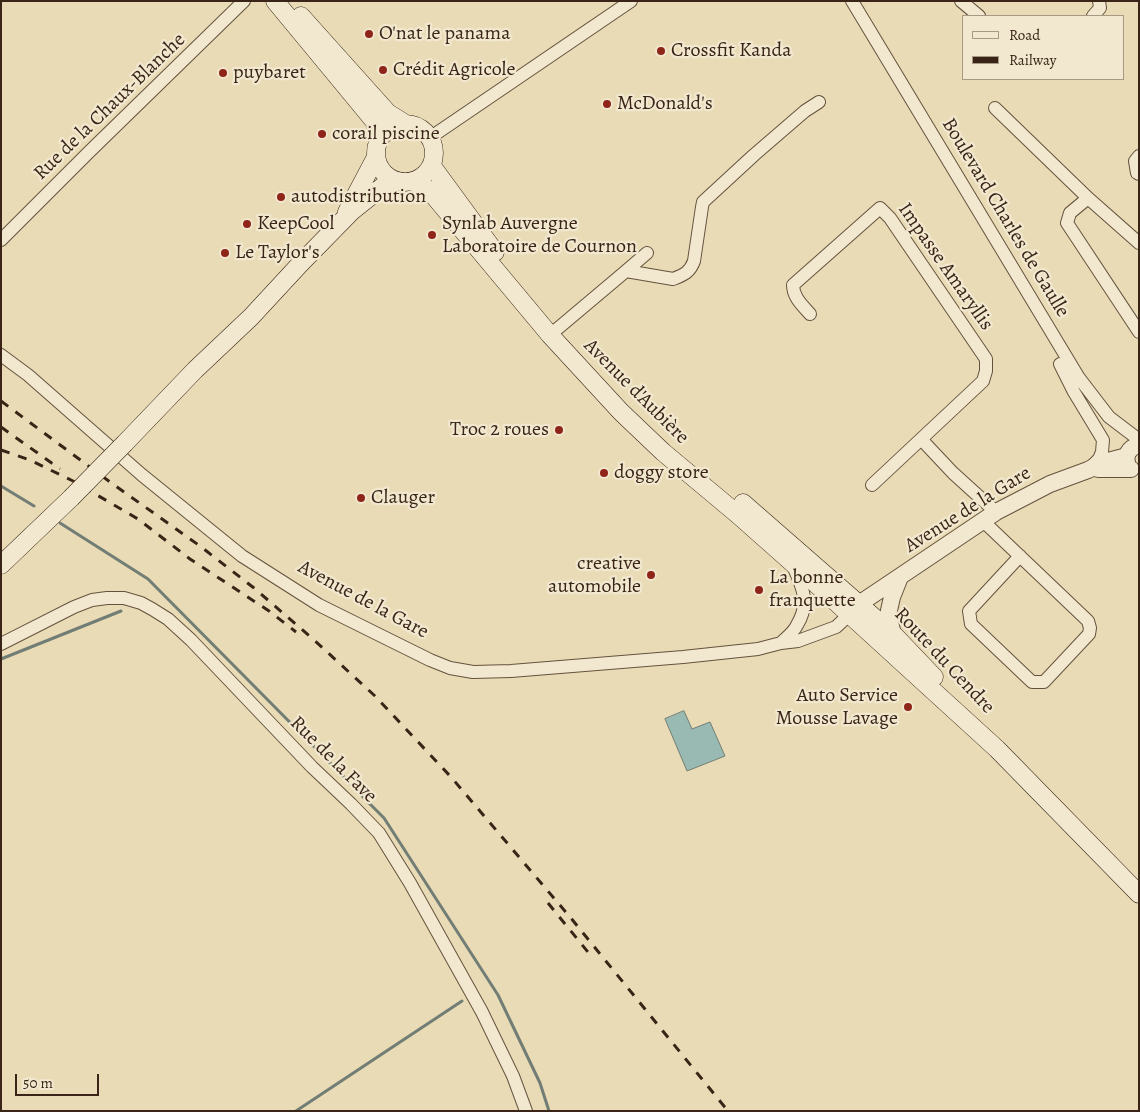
<!DOCTYPE html>
<html>
<head>
<meta charset="utf-8">
<style>
  body { margin:0 }
  #map { position:relative; width:1140px; height:1112px; overflow:hidden; background:#e9dbb5; font-family:Alegreya,serif }
  canvas { display:block }
  .frame { position:absolute; inset:0; border:2px solid #392417; pointer-events:none }
  .legend { position:absolute; left:962px; top:15px; width:162px; height:65px; box-sizing:border-box; background:#f1e8cf; border:1px solid #a79a85; margin:0; padding:6px 9px; list-style:none; font-size:15px; color:#392417 }
  .legend li { display:flex; align-items:center; gap:10px; height:25px }
  .legend b { width:25px; border:1px solid #a79a85 }
  .scale { position:absolute; left:15px; top:1074px; width:84px; height:22px; box-sizing:border-box; border:2px solid #392417; border-top:0; padding-left:6px; font-size:15px; line-height:18px; white-space:nowrap; color:#392417; -webkit-text-stroke:4px #f1e8cf; paint-order:stroke }
</style>
</head>
<body>
<div id="map">
<canvas width="1140" height="1112"></canvas>
<div class="frame"></div>
<ul class="legend">
<li><b style="height:6px;background:#f1e8cf"></b>Road</li>
<li><b style="height:6px;background:#392417"></b>Railway</li>
</ul>
<div class="scale">50 m</div>
</div>
<script>
const c = document.querySelector('canvas').getContext('2d');
c.lineJoin = 'round';
function fill(path, color) { c.fillStyle = color; c.fill(path, 'evenodd'); }
function trace(path, color, width, dash) { c.strokeStyle = color; c.lineWidth = width; c.lineCap = dash ? 'butt' : 'round'; c.setLineDash(dash || []); c.stroke(path); }
function write(font, color, halo, rows, align = 'center') {
  c.font = font + ' Alegreya,serif'; c.lineWidth = 4.5; c.setLineDash([]); c.textBaseline = 'middle'; c.strokeStyle = halo; c.fillStyle = color; for (const [text, x, y, turn = 0] of rows) {
    c.save(); c.translate(x, y); c.rotate((+turn || 0) * Math.PI / 180); c.textAlign = isNaN(turn) ? turn : align; if (halo) c.strokeText(text, 0, 0); c.fillText(text, 0, 0); c.restore();
  }
}
const water = new Path2D(`
  M684,711l8,18 18,-7 15,34 -38,15 -22,-52z`);
fill(water, '#98bab3');
trace(water, '#727e75', 1);
trace(new Path2D(`
  M1,486l33,20
  M60,523l88,56 209,211
  M1,659l120,-48
  M362,796l22,22 114,177 42,88 9,28
  M296,1111l166,-110`), '#727e75', 3);
const minor = new Path2D(`
  M852,1l227,377 30,39 25,19 5,8
  M961,1l18,15
  M1093,16l7,-8 -1,-7
  M995,108l93,90 51,45
  M431,137l200,-136
  M1139,156l-4,5 2,12 2,1
  M1088,198l-18,15 -3,10 72,109
  M1,240l88,-88 155,-151
  M626,271l21,-18
  M810,314c-8,-9 -17,-17 -17,-29l87,-77 10,10 96,141v12l-3,10 -111,104
  M550,335l76,-64 47,8c11,-4 17,-7 21,-18l8,-54 1,-5 51,-47 51,-44 14,-9
  M1,355l27,20 114,100 100,81 77,49 111,55 20,8 23,4 38,-1 172,-14 75,-8 23,-6 17,-2 38,-14 14,-13
  M1060,364l14,28 29,48 -1,12 -3,7 -7,7
  M921,439l32,34 43,39
  M983,521l105,100 2,7 -1,6 -45,48h-12l-61,-58 -2,-13 51,-55
  M781,643c5,-5 13,-11 16,-18 13,-21 6,-37 -3,-57
  M1,644l73,-37 18,-7 15,-2h17l17,5 11,6 16,10 23,21 121,127 39,37 28,29 31,50 72,129 31,64 13,35`);
const tertiary = new Path2D(`
  M1128,466c-4,-10 0,-18 11,-21
  M1098,469h33
  M851,613l8,-9 137,-92 54,-28 38,-14 16,-8 23,-6
  M893,634l-5,-19 4,-18 8,-20`);
const secondary = new Path2D(`
  M275,1l100,121 4,16
  M301,16l87,97 16,10
  M376 153a29 29 0 1 1 58 0a29 29 0 1 1-58 0Z
  M432,166l63,86
  M412,181l17,9 121,145 71,77 42,40 73,61 79,70 182,166 142,145
  M347,212l29,-55
  M125,443l70,-73 56,-53 50,-54 51,-52 30,-24 16,-6
  M743,503l150,131 41,43
  M1,565l70,-67`);
trace(minor, '#65523e', 14);
trace(tertiary, '#65523e', 18);
trace(secondary, '#392417', 19);
trace(minor, '#f1e8cf', 12);
trace(tertiary, '#f1e8cf', 16);
trace(secondary, '#f1e8cf', 18);
trace(new Path2D(`
  M1,401l109,81 90,64 54,42 59,51 62,57 76,81 119,140 158,194
  M1,427l59,42
  M1,450l29,10 43,21 65,38 52,40 79,52 27,21
  M548,903l44,54`), '#392417', 3, [9, 9]);
const secondaryBridge = new Path2D(`
  M71,498l54,-55`);
trace(secondaryBridge, '#392417', 19, []);
trace(secondaryBridge, '#f1e8cf', 18);
for (const [x, y, r, color] of [
  [369,34,5,"#8f2418"],
  [661,51,5,"#8f2418"],
  [383,70,5,"#8f2418"],
  [223,73,5,"#8f2418"],
  [607,104,5,"#8f2418"],
  [322,134,5,"#8f2418"],
  [281,197,5,"#8f2418"],
  [247,224,5,"#8f2418"],
  [432,235,5,"#8f2418"],
  [225,253,5,"#8f2418"],
  [559,430,5,"#8f2418"],
  [604,473,5,"#8f2418"],
  [361,498,5,"#8f2418"],
  [651,575,5,"#8f2418"],
  [759,590,5,"#8f2418"],
  [908,707,5,"#8f2418"]
]) { const dot = new Path2D(); dot.arc(x, y, r, 0, 2 * Math.PI); c.fillStyle = color; c.fill(dot); trace(dot, '#f1e8cf', 2); }
write('20px', '#392417', '#f1e8cf', [
  ["O'nat le panama",379,34],
  ["Crossfit Kanda",671,51],
  ["Crédit Agricole",393,70],
  ["puybaret",233,73],
  ["McDonald's",617,104],
  ["corail piscine",332,134],
  ["autodistribution",291,197],
  ["KeepCool",257,224],
  ["Synlab Auvergne",442,224],
  ["Laboratoire de Cournon",442,247],
  ["Le Taylor's",235,253],
  ["Troc 2 roues",549,430,"right"],
  ["doggy store",614,473],
  ["Clauger",371,498],
  ["creative",641,564,"right"],
  ["automobile",641,587,"right"],
  ["La bonne",769,578],
  ["franquette",769,601],
  ["Auto Service",898,696,"right"],
  ["Mousse Lavage",898,719,"right"]
], 'left');
write('20px', '#392417', '#f1e8cf', [
  ["Rue de la Chaux-Blanche",110,107,-44],
  ["Boulevard Charles de Gaulle",1005,218,59],
  ["Impasse Amaryllis",945,267,55],
  ["Avenue d'Aubière",636,392,45],
  ["Avenue de la Gare",968,510,-32],
  ["Avenue de la Gare",363,600,28],
  ["Route du Cendre",944,661,47],
  ["Rue de la Fave",333,760,45]
]);
</script>
</body>
</html>
